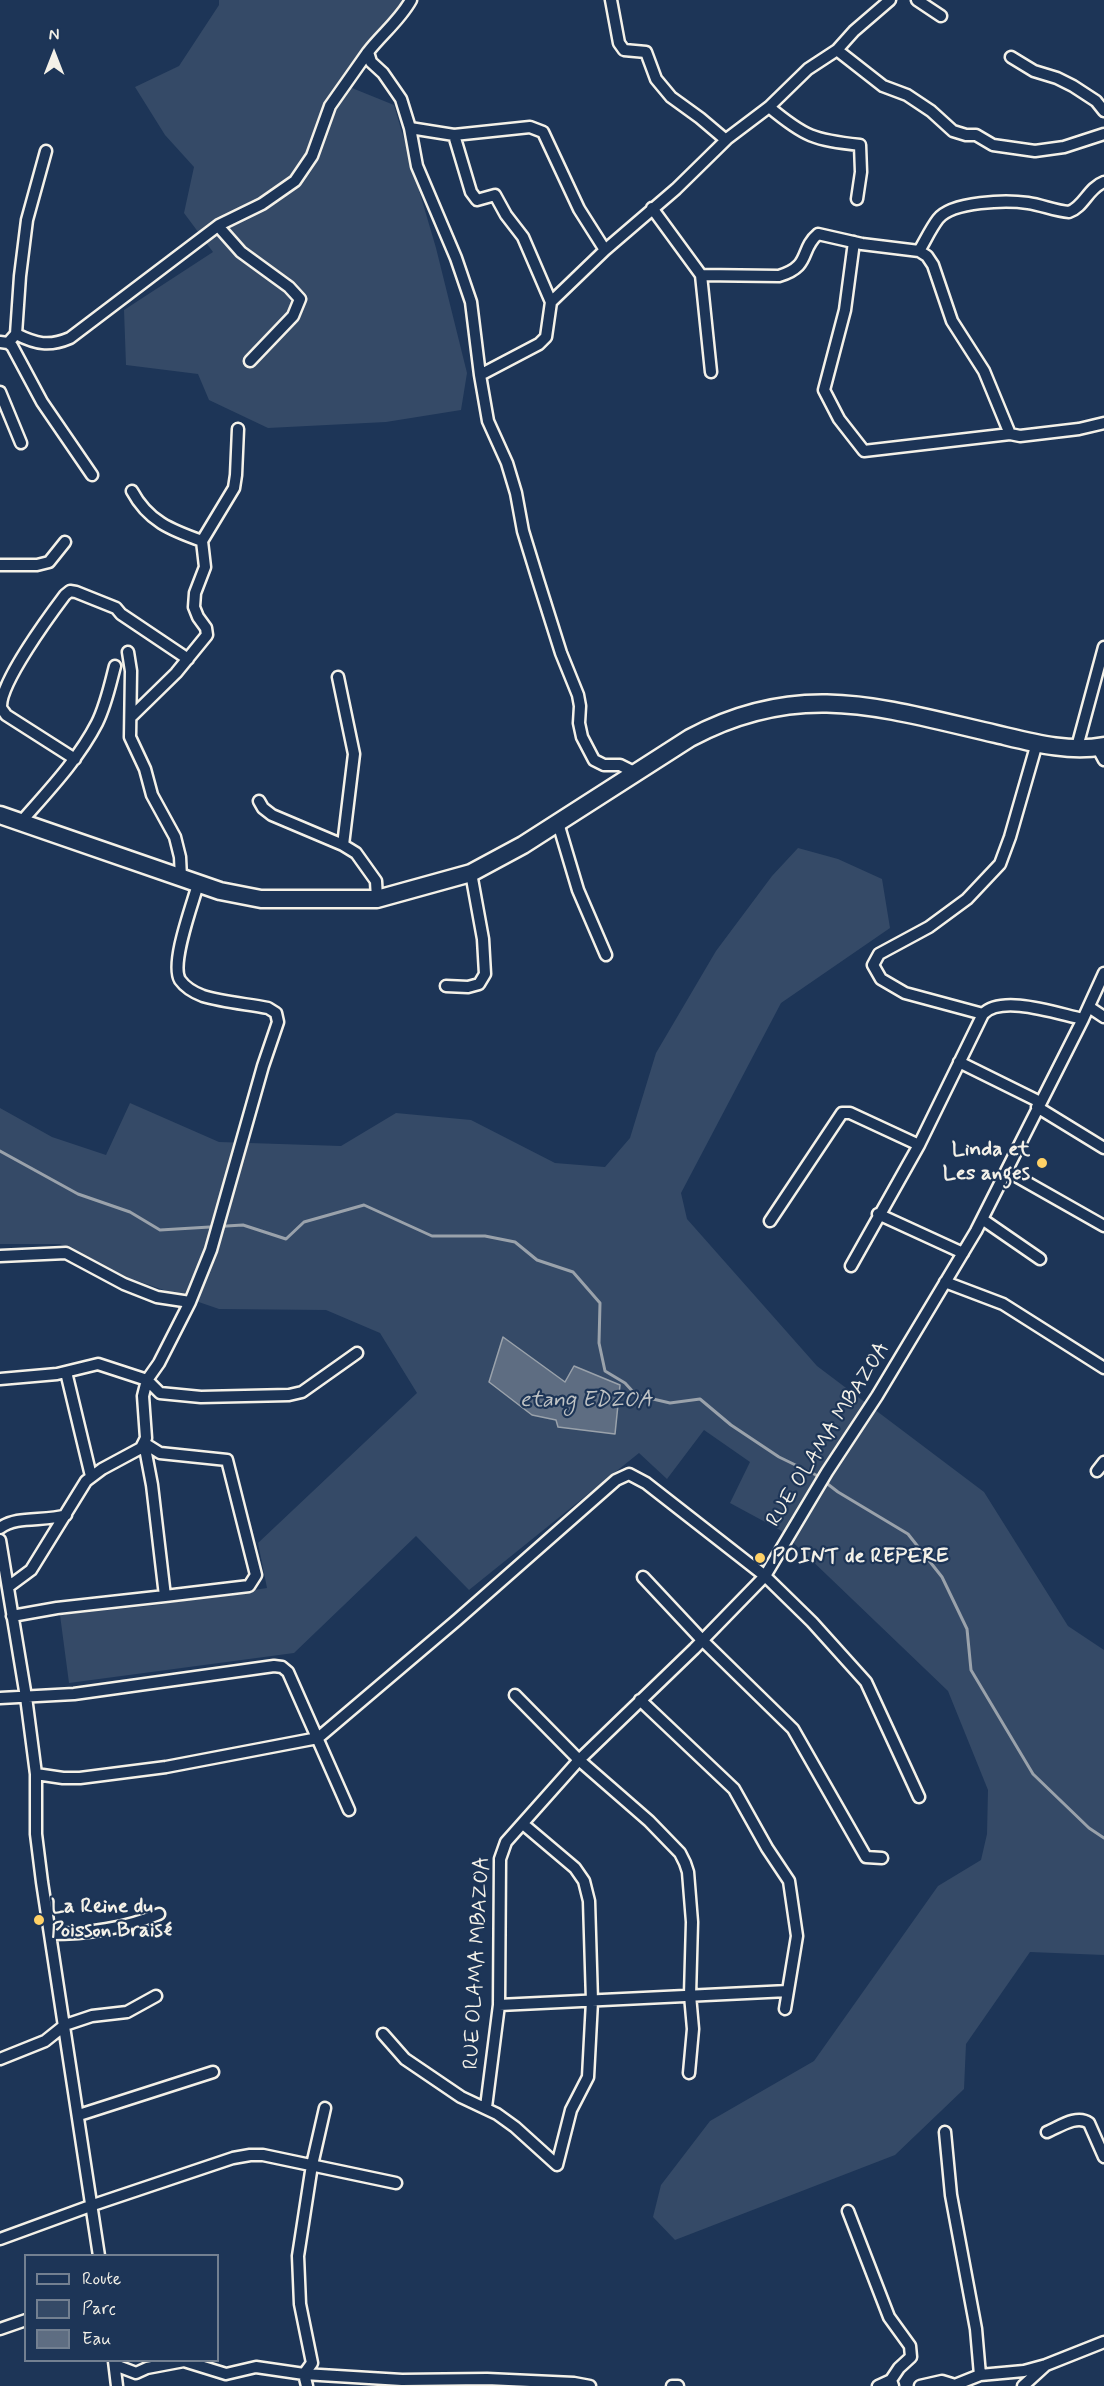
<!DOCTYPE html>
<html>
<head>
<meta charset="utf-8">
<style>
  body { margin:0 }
  #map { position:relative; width:1104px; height:2386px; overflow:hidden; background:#1d3557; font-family:Mynerve,sans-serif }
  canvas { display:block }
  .legend { position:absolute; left:24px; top:2254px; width:195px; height:108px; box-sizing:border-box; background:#1d3557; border:2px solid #738091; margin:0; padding:8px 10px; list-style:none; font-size:18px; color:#f4f1e8 }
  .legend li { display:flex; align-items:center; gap:12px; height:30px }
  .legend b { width:30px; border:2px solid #738091 }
  .north { position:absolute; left:24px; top:24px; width:60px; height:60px; -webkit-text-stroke:4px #1d3557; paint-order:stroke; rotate:0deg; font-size:16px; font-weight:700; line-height:24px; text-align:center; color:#f4f1e8 }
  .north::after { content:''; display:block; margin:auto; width:21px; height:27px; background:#f4f1e8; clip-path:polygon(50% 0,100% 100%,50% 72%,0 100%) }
</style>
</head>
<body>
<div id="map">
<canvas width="1104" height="2386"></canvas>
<ul class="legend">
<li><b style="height:8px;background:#1d3557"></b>Route</li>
<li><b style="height:16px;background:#354a67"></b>Parc</li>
<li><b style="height:16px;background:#5e6d82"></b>Eau</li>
</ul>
<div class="north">N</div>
</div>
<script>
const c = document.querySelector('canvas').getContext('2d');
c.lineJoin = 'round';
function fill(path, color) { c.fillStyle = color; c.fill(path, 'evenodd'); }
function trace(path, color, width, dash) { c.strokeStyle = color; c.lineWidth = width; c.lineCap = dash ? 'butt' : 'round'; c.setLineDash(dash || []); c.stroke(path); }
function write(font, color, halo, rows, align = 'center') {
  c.font = font + ' Mynerve,sans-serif'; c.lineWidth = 4.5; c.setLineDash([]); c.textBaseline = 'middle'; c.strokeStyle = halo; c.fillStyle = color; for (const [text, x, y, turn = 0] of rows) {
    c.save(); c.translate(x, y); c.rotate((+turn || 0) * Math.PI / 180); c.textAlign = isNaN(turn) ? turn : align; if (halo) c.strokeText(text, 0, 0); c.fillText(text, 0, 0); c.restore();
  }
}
fill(new Path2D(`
  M219,0h186l-53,88 42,17 42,143 31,125 -6,37 -75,12 -118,6 -59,-28 -11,-26 -72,-9 -2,-55 89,-58 -29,-39 10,-46 -29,-32 -30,-48 44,-21 40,-61z
  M798,848l40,11 44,20 8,49 -109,75 -100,190 6,26 130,147 167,126 84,134 36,24v305l-74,-3 -64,92 -2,45 -69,66 -220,85 -22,-23 8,-32 49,-64 104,-60 124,-175 43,-26 6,-26 1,-44 -40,-99 -168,-161 -50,-27 20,-41 -46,-32 -37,49 -28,-26 -170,137 -53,-54 -122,117 -225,30 -9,-68 97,-10 110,-17 -9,-45 159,-150 -37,-60 -54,-23 -107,-1 -93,-32 -66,-33h-60v-136l52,29 54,18 24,-52 89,39 122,4 55,-33 75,7 84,43 50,4 25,-29 26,-85 60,-102 56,-75z`), '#354a67');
const water = new Path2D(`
  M503,1337l62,45 9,-16 46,19 -5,49 -57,-7 -2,-7 -24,-5 -43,-33z`);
fill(water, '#5e6d82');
trace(water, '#9aa2ab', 1.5);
trace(new Path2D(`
  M0,1151l78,43 52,18 30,18 83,-5 43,14 18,-17 60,-17 68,31h53l30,6 22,18 36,12 27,31 -1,40 6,28 20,12 11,12 34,8 30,-4 31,26 48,32 37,18 22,17 70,42 34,43 25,52 4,41 62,104 56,54 15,10`), '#9aa2ab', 3);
const minor = new Path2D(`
  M411,0c-11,20 -29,34 -43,52l3,10 12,11 18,26 9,29 7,38 39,92 15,44 9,73 8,46 19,42 9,30 7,38 15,49 23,73 17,42 2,11 -1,17 3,14 12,23 10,5h16l14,7
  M611,0l8,43 5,7 22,2 10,27 15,18 29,21 26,22
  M917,0l24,16
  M837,50l17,-19 36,-31
  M1011,57l23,14 23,7 16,8 23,15 8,10
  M769,107c36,30 45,33 91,38l1,27 -4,27
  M410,128l44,7 76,-8 13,5 36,77 26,41
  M454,135l17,57 6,8 18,-5 11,20 17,22 28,65 -5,35 -7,7 -59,31
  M652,208l49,67 10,97
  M218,226l23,26 48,35 11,12 -7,17 -43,45
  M854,242l-9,68 -21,80 15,29 25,32 146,-17
  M919,251c6,-10 12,-23 19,-32 14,-18 69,-19 90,-16 14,2 27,8 41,9 15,-5 19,-24 35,-30
  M701,275l78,1c33,-10 20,-26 39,-42l44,10 57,7 8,5 6,9 19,56 32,50 26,63 10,2 59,-7 25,-6
  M551,302l54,-52 71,-61 52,-51 41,-31 39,-38 29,-19 46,36 24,9 24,16 22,20 13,4h10l17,10 42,6 29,-4 40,-13
  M16,334c20,10 33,13 54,4l149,-113 43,-21 33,-23 17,-25 18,-50 38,-54
  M0,342l8,1 4,3 30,56 50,73
  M8,343l8,-9 4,-58 7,-56 19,-69
  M0,392l21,51
  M132,491c16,30 39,39 70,50
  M0,565h37l12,-3 16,-20
  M128,652l3,19 -1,66 15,32 7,26 23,42 5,20 1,21
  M338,677l16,77 -11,91
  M131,717l45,-44 31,-38 -1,-7 -8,-11 -4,-10 1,-14 10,-26 -3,-26 32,-53 2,-13 2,-46
  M1077,747l27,-100
  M1097,747l7,13
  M75,759l-69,-44c-1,-2 -4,-5 -5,-8 -1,-24 49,-92 64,-112l5,-4 6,1 40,16 5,6 67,45
  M259,801l4,7 9,7 71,30 13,8 20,28 1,18
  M21,822c27,-31 57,-62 76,-99 9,-18 13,-38 18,-57
  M558,823l20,67 28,65
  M446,986l22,1 11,-3 6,-10 -2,-35 -12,-66
  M1089,1007l15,10
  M983,1014l-78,-21 -24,-14 -8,-14 6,-11 50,-27 38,-28 33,-35 10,-27 27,-94
  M959,1062l81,40
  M1037,1107l67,41
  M1007,1171l97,55
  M878,1214l85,39
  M982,1219l58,40
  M770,1221l72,-108h8l69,32
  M0,1256l66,-3 58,31 33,13 33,5
  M851,1266l68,-121 64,-131c19,-20 75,0 100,5
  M945,1282l58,22 101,64
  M66,1372l25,104
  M0,1379l57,-5 41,-10 49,16 13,13 41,4 88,-2 13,-3 55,-39
  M144,1443l16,10 67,7 29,115 -7,11 -84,10 -13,-111z
  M1097,1471l7,-9
  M0,1528c17,-13 45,-6 66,-13
  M0,1540l26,157 10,77v60l6,48 57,374
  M643,1577l59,63 91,89 73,128 16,1
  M8,1587l23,-17 55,-89 16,-12 39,-21 5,-10 -3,-42 4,-16 12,-17 31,-61 21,-52 52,-184 15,-44 -2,-9 -8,-5c-21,-4 -45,-6 -65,-12 -8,-3 -18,-9 -23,-16 -10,-17 13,-77 18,-96
  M12,1616l45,-8 108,-12
  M515,1695l64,65 70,61 31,32 5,10 3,9 4,50 -2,73 3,34 -4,44
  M0,1698l74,-4 200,-28 8,1 6,5 61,138
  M640,1700l94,89 33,59 22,33 8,55 -12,73
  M36,1774l27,4h17l86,-11 152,-29 139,-118 159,-140 13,-6 17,9 119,93 47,46 54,60 53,115
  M50,1934c36,0 77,-6 109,-20
  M499,2005l289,-14
  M383,2034l22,25 56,38 36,17 18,13 42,38 14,-55 17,-33 4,-76 -3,-100 -5,-20 -9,-13 -52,-44
  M0,2059l45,-18 20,-16 27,-9 35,-4 29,-16
  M486,2107l13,-102 1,-146 6,-17 73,-82 115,-111 71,-73 62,-104 50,-76 99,-165 107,-212 21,-46
  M79,2115l134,-43
  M945,2132l6,63 25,134 4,46
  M1047,2132c12,-5 30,-18 42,-9l15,34
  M848,2211l41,106 21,29 1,11 -12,11 -8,12
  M0,2239l93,-34 140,-47 17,-3h13l133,28
  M0,2329l26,-9
  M114,2361l3,25
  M115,2365l21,8 11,-5 37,-7 42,13 30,-7 48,7 98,6 85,-1 87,4 16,3
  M307,2386l-3,-12 8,-11 -12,-59 -2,-48 14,-91 13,-57
  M672,2386h6
  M878,2386l13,-6 2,6
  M920,2386l22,-5 13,4 25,-10 44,-4 22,-6
  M1023,2386l23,-21 58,-23`);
const primary = new Path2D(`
  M0,815l220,76 41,8h116l94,-26 52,-28 167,-107c110,-59 192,-30 306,-4 34,8 73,19 108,12`);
trace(minor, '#f4f1e8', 15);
trace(primary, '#f4f1e8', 21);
trace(minor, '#1d3557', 10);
trace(primary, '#1d3557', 16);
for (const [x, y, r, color] of [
  [1042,1163,6,"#ffd166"],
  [760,1558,6,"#ffd166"],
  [39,1920,6,"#ffd166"]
]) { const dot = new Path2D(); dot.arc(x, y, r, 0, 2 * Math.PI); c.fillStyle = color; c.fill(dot); trace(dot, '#1d3557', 2); }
write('bold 21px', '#f4f1e8', '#1d3557', [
  ["Linda et",1030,1151,"right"],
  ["Les anges",1030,1175,"right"],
  ["POINT de REPERE",772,1558],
  ["La Reine du",51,1908],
  ["Poisson Braisé",51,1932]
], 'left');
write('21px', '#f4f1e8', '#1d3557', [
  ["RUE OLAMA MBAZOA",829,1435,-58],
  ["RUE OLAMA MBAZOA",478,1963,-87]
]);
write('italic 22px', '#c0c3c4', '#1d3557', [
  ["etang EDZOA",586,1401]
]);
</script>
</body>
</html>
